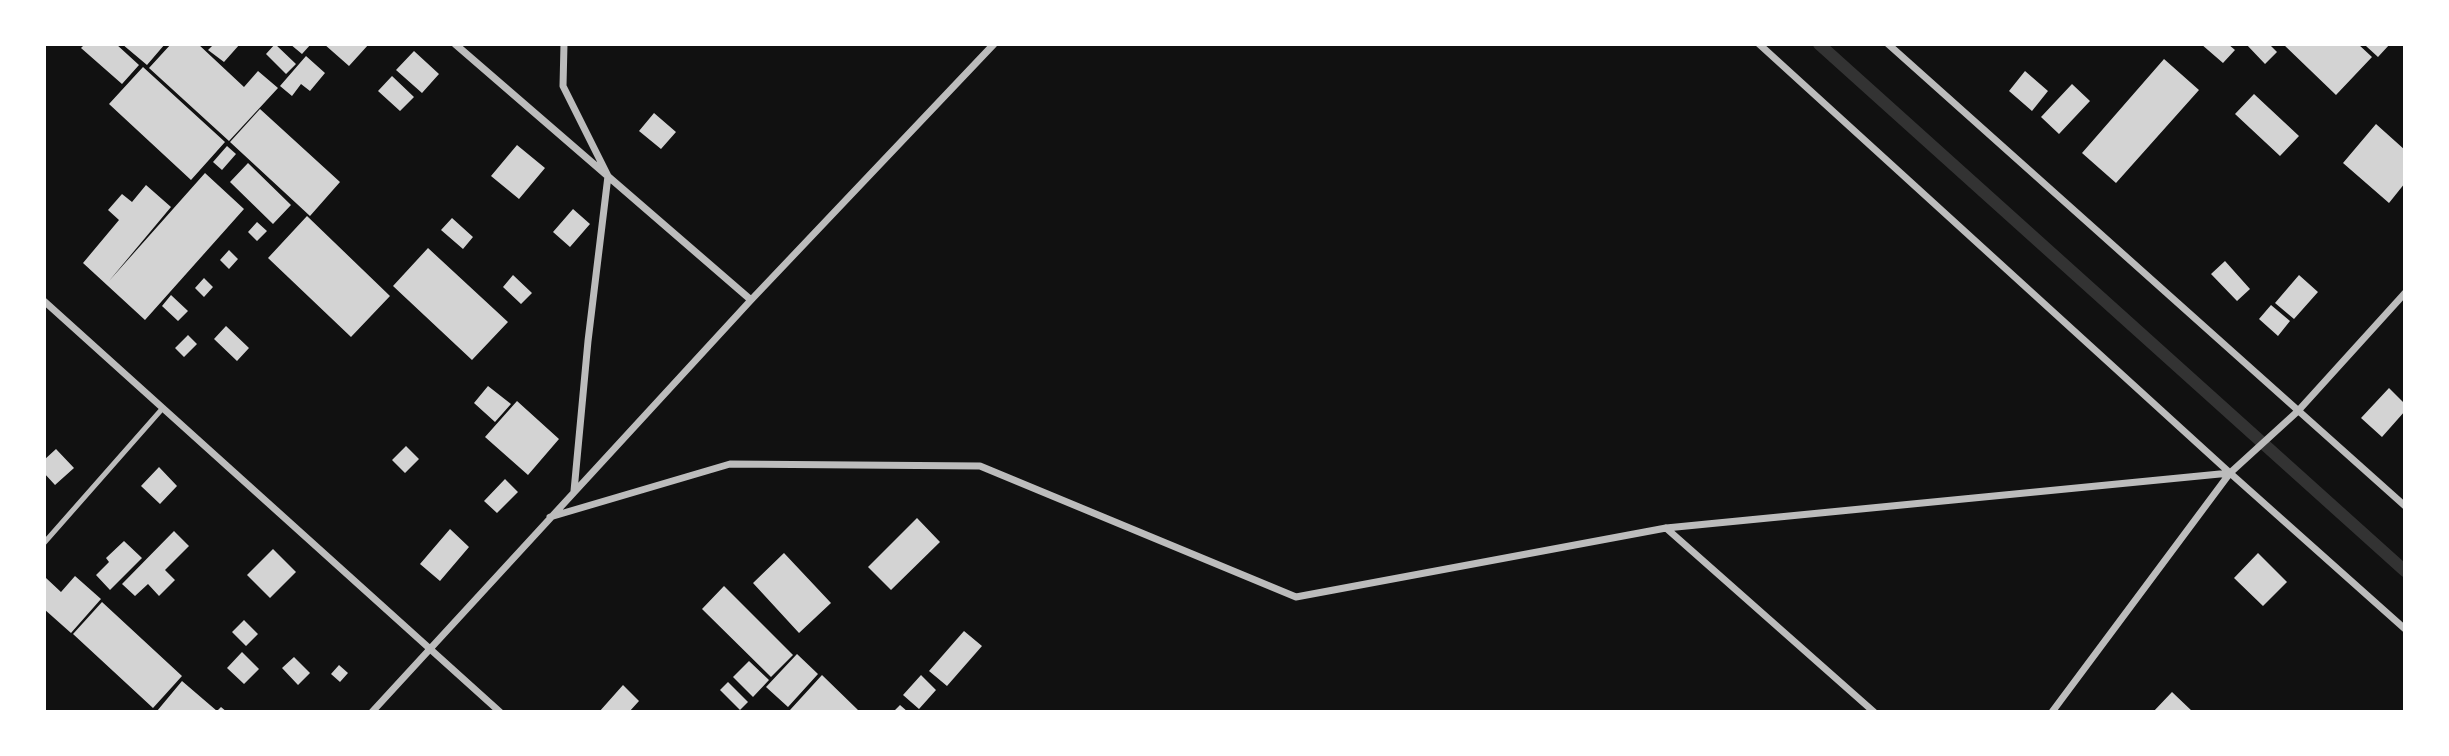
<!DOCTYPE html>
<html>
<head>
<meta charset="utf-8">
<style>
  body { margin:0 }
  #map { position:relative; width:2449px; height:756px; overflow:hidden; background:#111; font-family:"Noto Serif",serif }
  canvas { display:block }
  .frame { position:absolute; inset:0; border:46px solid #fff; pointer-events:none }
</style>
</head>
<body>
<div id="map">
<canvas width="2449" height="756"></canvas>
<div class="frame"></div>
</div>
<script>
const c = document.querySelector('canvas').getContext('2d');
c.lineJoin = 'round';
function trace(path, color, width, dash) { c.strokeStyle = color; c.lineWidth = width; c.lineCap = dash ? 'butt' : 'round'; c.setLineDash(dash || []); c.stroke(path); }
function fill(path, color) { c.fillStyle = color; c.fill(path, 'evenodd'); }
trace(new Path2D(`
  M1819,44l586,527`), '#333', 12);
fill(new Path2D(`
  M85,44h31l23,21 -17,19 -41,-36z
  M122,44h43l-18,21z
  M171,44h27l46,43 14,-16 20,17 -49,53 -80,-73z
  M214,44h26l-16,18 -16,-12z
  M275,44l21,20 -10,10 -20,-20z
  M290,44h21l-9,10z
  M324,44h45l-20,22z
  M2201,44h27l7,6 -12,13z
  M2246,44h23l8,8 -12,12z
  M2283,44h75l14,13 -36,38z
  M2369,44h21l-12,13 -12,-11z
  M414,51l25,23 -17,19 -26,-23z
  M306,56l19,17 -15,18 -9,-7 -9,12 -12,-10z
  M2164,59l35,31 -83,93 -34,-30z
  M143,67l82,75 -34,38 -82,-76z
  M2025,71l23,20 -16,20 -23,-20z
  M392,76l22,21 -14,14 -22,-20z
  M2072,84l18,17 -31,33 -18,-17z
  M2254,94l45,42 -19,20 -45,-42z
  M260,109l80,73 -30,34 -80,-74z
  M654,113l22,19 -15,17 -22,-18z
  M2376,124l29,26v33l-16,20 -46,-40z
  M517,145l28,23 -26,31 -28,-23z
  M227,146l9,8 -14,16 -9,-8z
  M248,163l43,42 -18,19 -43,-42z
  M205,173l39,36 -99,111 -62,-57 36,-43 -11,-10 14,-16 10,8 14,-17 25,22 -62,74z
  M573,209l17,15 -20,23 -17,-15z
  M307,216l83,80 -39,41 -83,-79z
  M452,218l21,19 -10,12 -22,-19z
  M257,222l10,9 -10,10 -9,-9z
  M428,248l80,74 -36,38 -79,-74z
  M229,250l9,9 -9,10 -9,-9z
  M2225,261l25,28 -13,12 -26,-27z
  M513,275l19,18 -11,11 -18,-17z
  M2299,275l19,17 -24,27 -19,-16z
  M204,278l9,9 -9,10 -9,-9z
  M171,295l17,16 -10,10 -16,-15z
  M2271,305l19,16 -12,15 -19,-17z
  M226,326l23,22 -12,13 -23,-22z
  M188,335l9,9 -13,13 -9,-9z
  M488,386l23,18 -16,18 -21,-19z
  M2389,388l16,16v7l-23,26 -21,-19z
  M517,401l42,38 -31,36 -43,-38z
  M406,446l13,13 -14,14 -13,-13z
  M56,449l18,19 -19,17 -11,-12v-13z
  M159,467l18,19 -17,18 -19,-18z
  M505,479l13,13 -21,21 -13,-12z
  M917,518l23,24 -49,48 -23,-23z
  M450,529l19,18 -29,34 -20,-17z
  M174,531l15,15 -24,24 10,10 -16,16 -11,-12 -13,12 -13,-12z
  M124,541l18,17 -32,32 -14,-15 13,-13 -3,-4z
  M273,549l23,23 -26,26 -23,-23z
  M784,553l47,50 -32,30 -46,-50z
  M2258,553l29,29 -24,24 -29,-28z
  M75,576l26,23 -30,34 -27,-24v-29l2,-2 15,14z
  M724,586l69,69 -22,22 -69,-68z
  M102,602l80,74 -29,32 -80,-74z
  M244,620l14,14 -12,12 -14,-14z
  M964,631l18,15 -35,40 -18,-15z
  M242,652l17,17 -15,15 -17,-16z
  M797,654l21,20 -30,33 -22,-20z
  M294,657l16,16 -12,12 -16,-17z
  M749,661l20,19 -16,17 -20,-20z
  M339,665l9,8 -8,9 -9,-8z
  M822,675l36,35 -2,2h-63l-3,-2z
  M921,675l15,15 -17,19 -16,-14z
  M182,681l35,30 4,-4 6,5h-68l-2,-1z
  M728,682l20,20 -8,8 -20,-20z
  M623,685l16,16 -10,11h-30z
  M2172,692l21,20h-40z
  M900,705l8,7h-15z`), '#d3d3d3');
trace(new Path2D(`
  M44,543l118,-134`), '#bcbcbc', 5);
trace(new Path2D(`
  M455,44l296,256
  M564,44l-1,42 45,90 -20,165 -14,150
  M1759,44l471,429 175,156
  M1888,44l517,462
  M44,301l456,411
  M550,517l180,-53 250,2 316,131 370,-69 564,-55
  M1666,528l208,184
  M372,712l379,-412 243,-256
  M2052,712l178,-239 68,-62 107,-118`), '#bcbcbc', 7);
</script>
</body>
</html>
